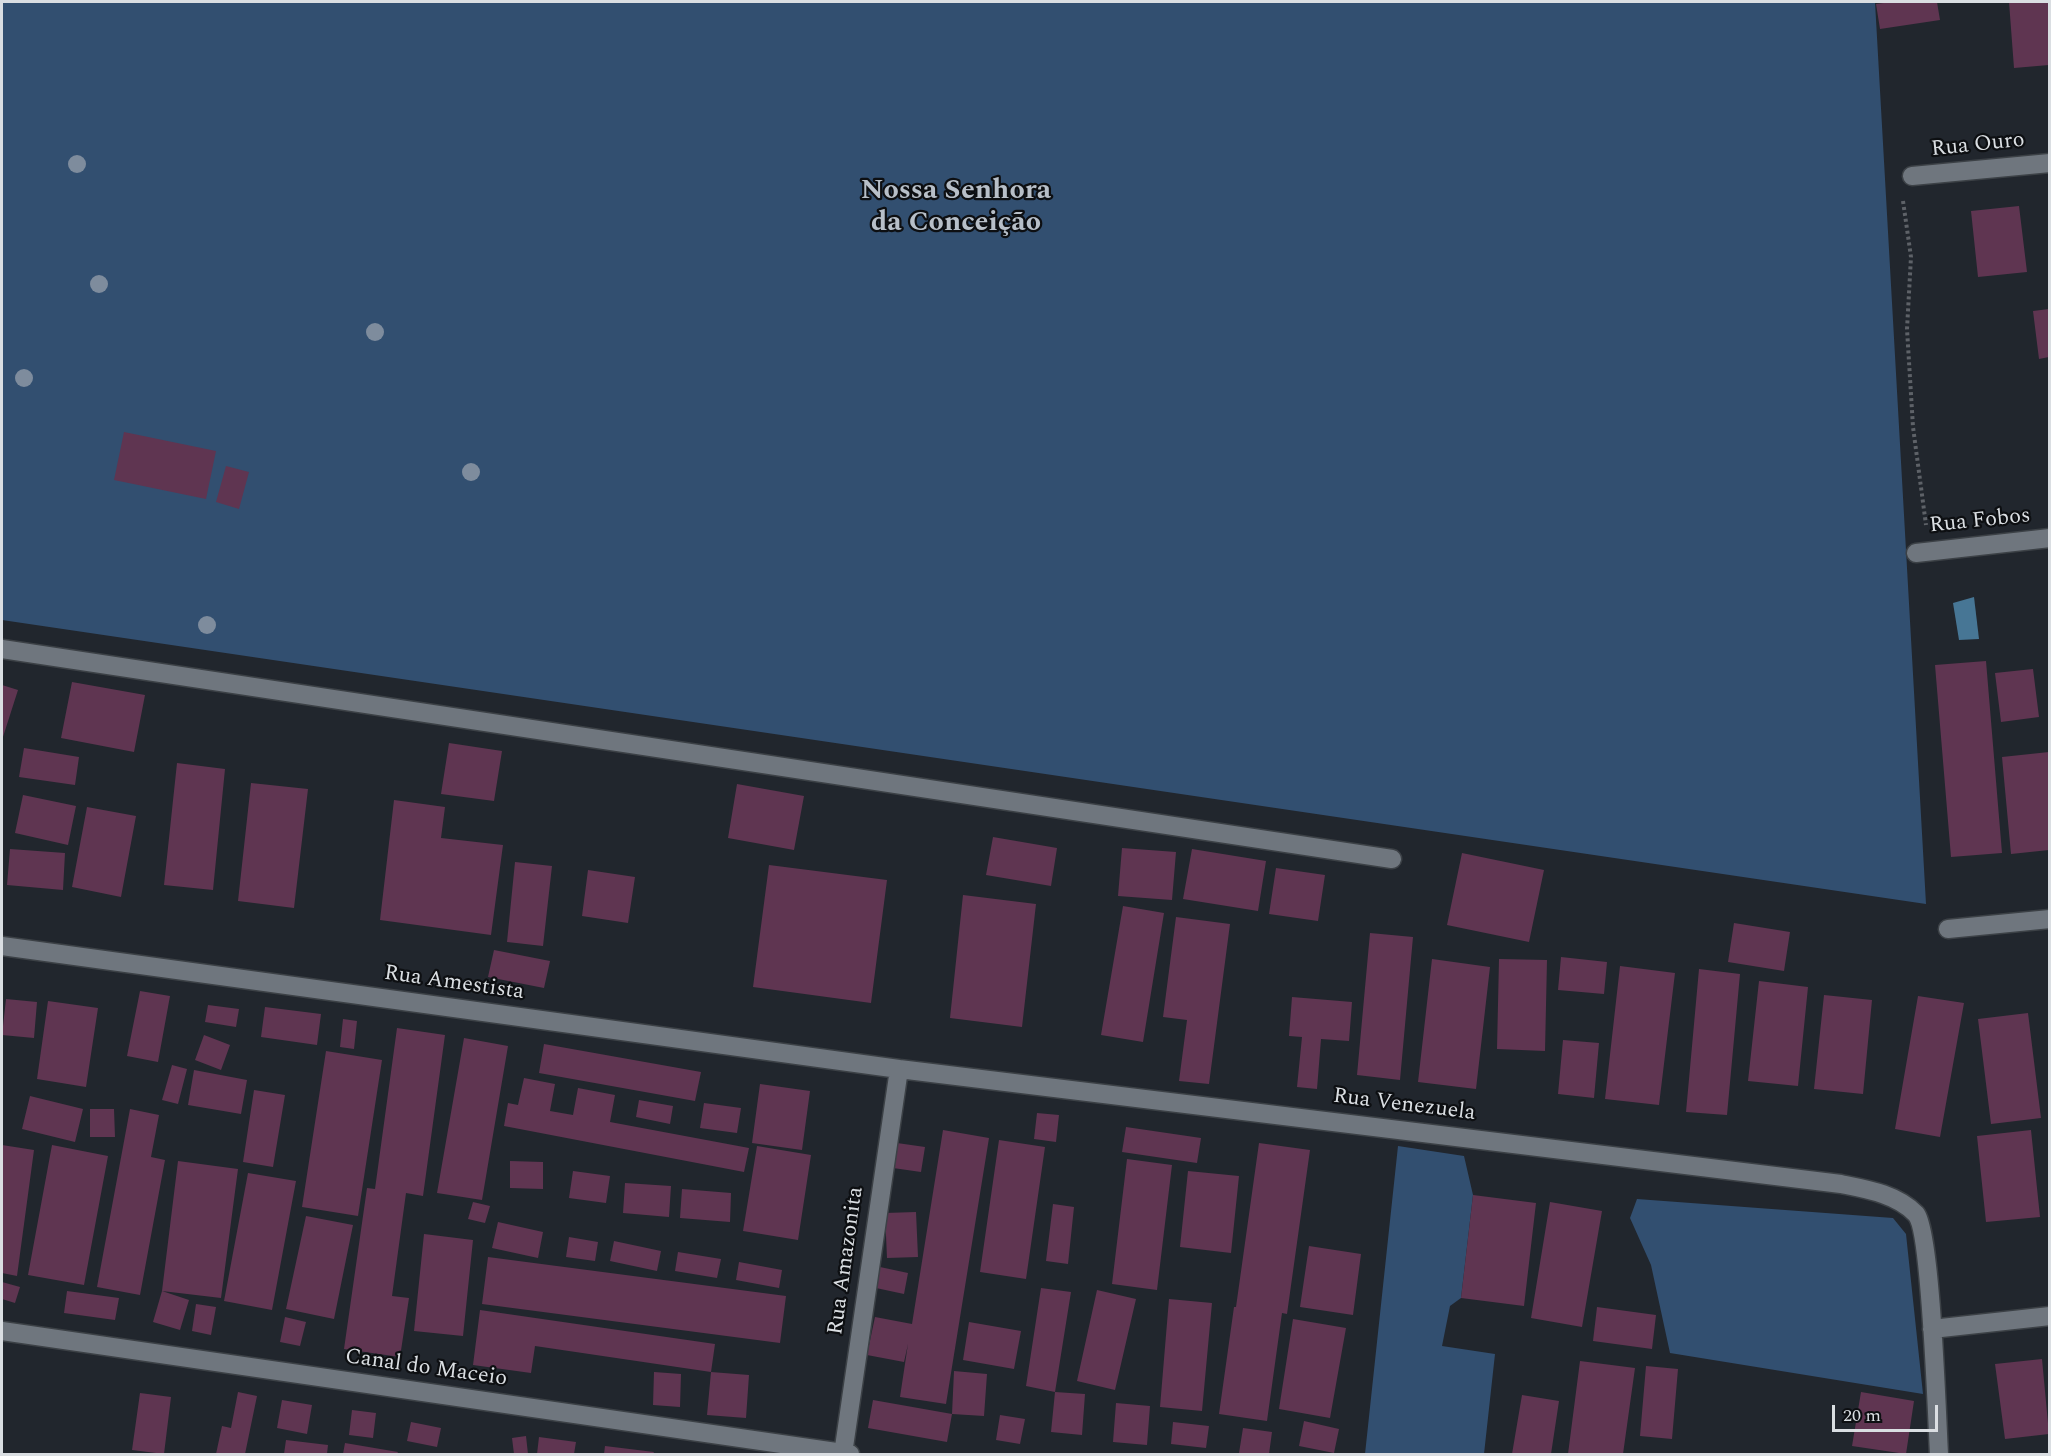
<!DOCTYPE html>
<html>
<head>
<meta charset="utf-8">
<style>
  body { margin:0 }
  #map { position:relative; width:2051px; height:1456px; overflow:hidden; background:#21262d; font-family:Spectral,serif }
  canvas { display:block }
  .frame { position:absolute; inset:0; border:3px solid #dadee2; pointer-events:none }
  .scale { position:absolute; left:1832px; top:1405px; width:106px; height:27px; box-sizing:border-box; border:3px solid #dadee2; border-top:0; padding-left:8px; font-size:18px; line-height:21px; white-space:nowrap; color:#dadee2; -webkit-text-stroke:4px #0d0f12; paint-order:stroke }
</style>
</head>
<body>
<div id="map">
<canvas width="2051" height="1456"></canvas>
<div class="frame"></div>
<div class="scale">20 m</div>
</div>
<script>
const c = document.querySelector('canvas').getContext('2d');
c.lineJoin = 'round';
function fill(path, color) { c.fillStyle = color; c.fill(path, 'evenodd'); }
function trace(path, color, width, dash) { c.strokeStyle = color; c.lineWidth = width; c.lineCap = dash ? 'butt' : 'round'; c.setLineDash(dash || []); c.stroke(path); }
function write(font, color, halo, rows, align = 'center') {
  c.font = font + ' Spectral,serif'; c.lineWidth = 4.5; c.setLineDash([]); c.textBaseline = 'middle'; c.strokeStyle = halo; c.fillStyle = color; for (const [text, x, y, turn = 0] of rows) {
    c.save(); c.translate(x, y); c.rotate((+turn || 0) * Math.PI / 180); c.textAlign = isNaN(turn) ? turn : align; if (halo) c.strokeText(text, 0, 0); c.fillText(text, 0, 0); c.restore();
  }
}
fill(new Path2D(`
  M2,2h1873l51,902 -1924,-284z
  M1398,1146l66,10 9,39 -12,103 -11,8 -8,40 53,8 -11,100h-119z
  M1637,1199l256,19 13,16 17,160 -253,-41 -19,-88 -21,-47z`), '#324f70');
fill(new Path2D(`
  M1974,597l5,42 -20,1 -6,-37z`), '#477695');
fill(new Path2D(`
  M1891,2h46l3,18 -60,9 -4,-25z
  M2009,2h40v63l-35,3z
  M2019,206l8,66 -49,5 -7,-66z
  M2049,309v48l-10,2 -6,-48z
  M124,432l92,19 -10,48 -92,-19z
  M226,466l23,6 -10,37 -23,-7z
  M1986,661l16,192 -51,4 -16,-192z
  M2033,669l6,48 -38,5 -6,-49z
  M72,682l73,13 -11,57 -73,-14z
  M2,685l16,5 -16,50z
  M449,743l53,8 -8,50 -53,-7z
  M24,748l55,9 -4,28 -56,-8z
  M2049,752v98l-38,4 -9,-97z
  M177,763l48,6 -12,121 -49,-5z
  M251,783l57,6 -14,119 -56,-7z
  M737,784l67,12 -10,54 -66,-12z
  M23,795l53,11 -8,39 -53,-12z
  M394,800l51,7 -4,31 62,7 -12,90 -111,-15z
  M87,807l49,9 -15,81 -49,-10z
  M993,837l64,11 -6,38 -65,-11z
  M1122,848l54,4 -4,48 -54,-4z
  M10,849l55,4 -2,37 -56,-5z
  M1192,849l74,12 -8,50 -75,-12z
  M1462,853l82,17 -15,72 -82,-17z
  M515,862l37,4 -9,80 -36,-4z
  M769,865l118,15 -16,123 -118,-16z
  M1276,868l49,7 -7,46 -49,-7z
  M588,870l47,7 -7,46 -46,-7z
  M963,895l73,9 -14,123 -72,-9z
  M1123,906l41,7 -21,129 -42,-7z
  M1176,917l54,7 -21,160 -30,-3 8,-61 -24,-3z
  M1734,923l56,9 -6,39 -56,-9z
  M1370,933l43,4 -13,143 -43,-5z
  M494,950l56,11 -6,27 -56,-11z
  M1561,957l46,5 -3,32 -46,-4z
  M1432,959l58,8 -14,122 -58,-7z
  M1499,959l48,1 -2,91 -48,-2z
  M1620,966l55,7 -16,132 -54,-6z
  M1699,969l41,5 -13,141 -41,-3z
  M1759,981l49,6 -10,99 -50,-5z
  M140,991l30,5 -12,66 -31,-6z
  M1824,995l48,5 -9,94 -49,-5z
  M1918,996l46,7 -24,134 -45,-8z
  M1292,997l60,5 -3,39 -28,-2 -4,50 -20,-2 5,-50 -13,-1z
  M6,999l31,3 -3,36 -32,-3z
  M48,1001l50,7 -12,79 -49,-8z
  M208,1005l31,4 -3,18 -31,-5z
  M265,1007l56,7 -4,31 -56,-8z
  M2028,1013l13,105 -50,6 -13,-105z
  M343,1019l14,2 -3,28 -14,-2z
  M397,1028l48,7 -22,161 -17,-3 -14,103 17,2 -9,59 -56,-8 23,-161 8,1z
  M204,1035l26,10 -9,25 -26,-10z
  M464,1038l44,8 -26,154 -45,-7z
  M1563,1040l36,3 -5,55 -36,-4z
  M544,1044l157,28 -6,29 -156,-28z
  M326,1051l56,9 -24,156 -56,-9z
  M172,1065l15,4 -9,35 -16,-4z
  M194,1070l53,10 -6,34 -53,-9z
  M524,1078l31,6 -5,27 23,4 5,-27 37,7 -5,27 139,26 -5,24 -240,-46 4,-23 10,2z
  M760,1084l50,7 -8,59 -50,-7z
  M254,1090l31,5 -12,72 -30,-5z
  M30,1096l53,13 -8,33 -53,-13z
  M639,1100l34,6 -3,18 -34,-7z
  M704,1103l37,5 -4,25 -37,-5z
  M90,1109h24l1,28h-25z
  M130,1109l29,6 -8,42 14,3 -25,135 -43,-8z
  M1037,1113l22,2 -3,27 -22,-3z
  M1126,1127l75,11 -4,25 -75,-11z
  M943,1130l46,8 -43,266 -46,-7 8,-53 -4,18 -37,-7 8,-38 37,7z
  M2031,1130l9,87 -54,5 -9,-86z
  M999,1140l46,7 -19,132 -46,-7z
  M897,1143l28,4 -4,25 -28,-4z
  M1259,1143l51,7 -23,164 -5,-1 -15,108 -48,-7 15,-107h2z
  M2,1145l32,5 -17,126 -15,-3z
  M52,1145l56,11 -24,129 -56,-10z
  M757,1146l54,9 -13,85 -55,-9z
  M1127,1159l45,6 -15,125 -45,-6z
  M178,1161l60,8 -17,129 -59,-7z
  M510,1161l33,1v27l-33,-1z
  M573,1171l37,5 -4,27 -37,-5z
  M1188,1171l51,5 -8,77 -51,-6z
  M248,1173l48,8 -24,129 -48,-9z
  M625,1183l46,3 -2,31 -46,-4z
  M682,1189l49,4 -1,29 -50,-4z
  M1473,1195l63,8 -12,103 -63,-8z
  M473,1202l17,4 -5,17 -17,-4z
  M1550,1202l52,9 -20,116 -51,-9z
  M1053,1204l21,3 -6,57 -22,-3z
  M916,1212l2,45 -31,1 -2,-45z
  M306,1216l47,9 -19,94 -48,-10z
  M498,1222l45,10 -5,26 -46,-10z
  M424,1234l49,6 -10,96 -49,-5z
  M569,1237l29,5 -3,19 -29,-4z
  M614,1241l47,10 -4,20 -47,-10z
  M1309,1246l52,8 -8,61 -53,-8z
  M678,1252l43,7 -4,19 -42,-7z
  M488,1257l298,39 -6,47 -298,-39z
  M739,1262l43,8 -3,18 -43,-8z
  M880,1267l28,6 -4,21 -28,-6z
  M2,1282l18,5 -5,16 -13,-4z
  M1041,1288l30,4 -16,100 -29,-6z
  M1097,1290l39,9 -21,91 -38,-9z
  M67,1291l52,7 -4,22 -51,-7z
  M162,1291l27,9 -9,30 -27,-8z
  M1169,1299l43,4 -10,108 -42,-4z
  M196,1304l20,3 -5,28 -19,-4z
  M1597,1307l59,8 -4,34 -59,-8z
  M480,1310l235,34 -4,28 -176,-26 -4,27 -58,-8z
  M285,1317l21,5 -6,24 -20,-4z
  M1293,1319l53,9 -16,90 -51,-9z
  M969,1322l52,9 -7,38 -51,-9z
  M2042,1359l7,75 -44,5 -10,-75z
  M1580,1361l55,7 -12,86h-55z
  M1646,1366l32,3 -6,70 -32,-3z
  M954,1371l33,3 -3,42 -32,-2 -5,28 -79,-14 5,-28 79,14z
  M654,1372l27,2 -1,33 -27,-2z
  M711,1372l38,3 -3,43 -39,-3z
  M238,1392l19,4 -12,58h-29l6,-28 9,2z
  M1055,1392l30,2 -3,41 -31,-3z
  M1861,1392l53,9 -8,53 -54,-8z
  M140,1393l31,4 -7,57 -32,-4z
  M1522,1395l37,6 -8,53h-39z
  M282,1400l30,5 -5,29 -30,-6z
  M1116,1403l34,3 -3,39 -34,-3z
  M352,1410l24,3 -3,25 -24,-3z
  M1000,1415l25,4 -5,25 -24,-4z
  M1304,1421l35,8 -5,24 -35,-7z
  M411,1422l30,6 -4,19 -30,-6z
  M1173,1422l36,4 -3,22 -35,-4z
  M1243,1428l29,4 -3,22 -30,-1z
  M526,1436l2,18h-14l-2,-16z
  M539,1437l37,5 -2,12h-37z
  M286,1440l42,5 -1,9h-43z
  M345,1443l53,9 -1,2h-54z
  M605,1446l49,6 -1,2h-49z`), '#5f3551');
const minor = new Path2D(`
  M1912,176l138,-13
  M1916,553l134,-15
  M2,649l1390,210
  M1948,929l102,-10
  M2,946l897,123 942,115c25,5 56,10 75,30 15,17 21,206 23,240
  M1932,1329l118,-13
  M2,1331l848,123
  M843,1454l56,-385`);
trace(minor, '#3c4146', 21);
trace(new Path2D(`
  M1903,201l8,56 -4,72 6,98 13,98`), '#5e6268', 4, [3, 3]);
trace(minor, '#6f767e', 18);
c.fillStyle = '#7e8c9d';
for (const [x, y] of [
  [77,164],
  [99,284],
  [375,332],
  [24,378],
  [471,472],
  [207,625]
]) { c.beginPath(); c.arc(x, y, 9, 0, 2 * Math.PI); c.fill(); }
write('22px', '#dadee2', '#0d0f12', [
  ["Rua Ouro",1978,146,-6],
  ["Rua Fobos",1980,522,-6],
  ["Rua Amestista",454,984,8],
  ["Rua Venezuela",1404,1106,7],
  ["Rua Amazonita",847,1261,-82],
  ["Canal do Maceio",426,1369,8]
]);
write('bold 28px', '#b7bfc8', '#0d0f12', [
  ["Nossa Senhora",956,193],
  ["da Conceição",956,225]
]);
</script>
</body>
</html>
